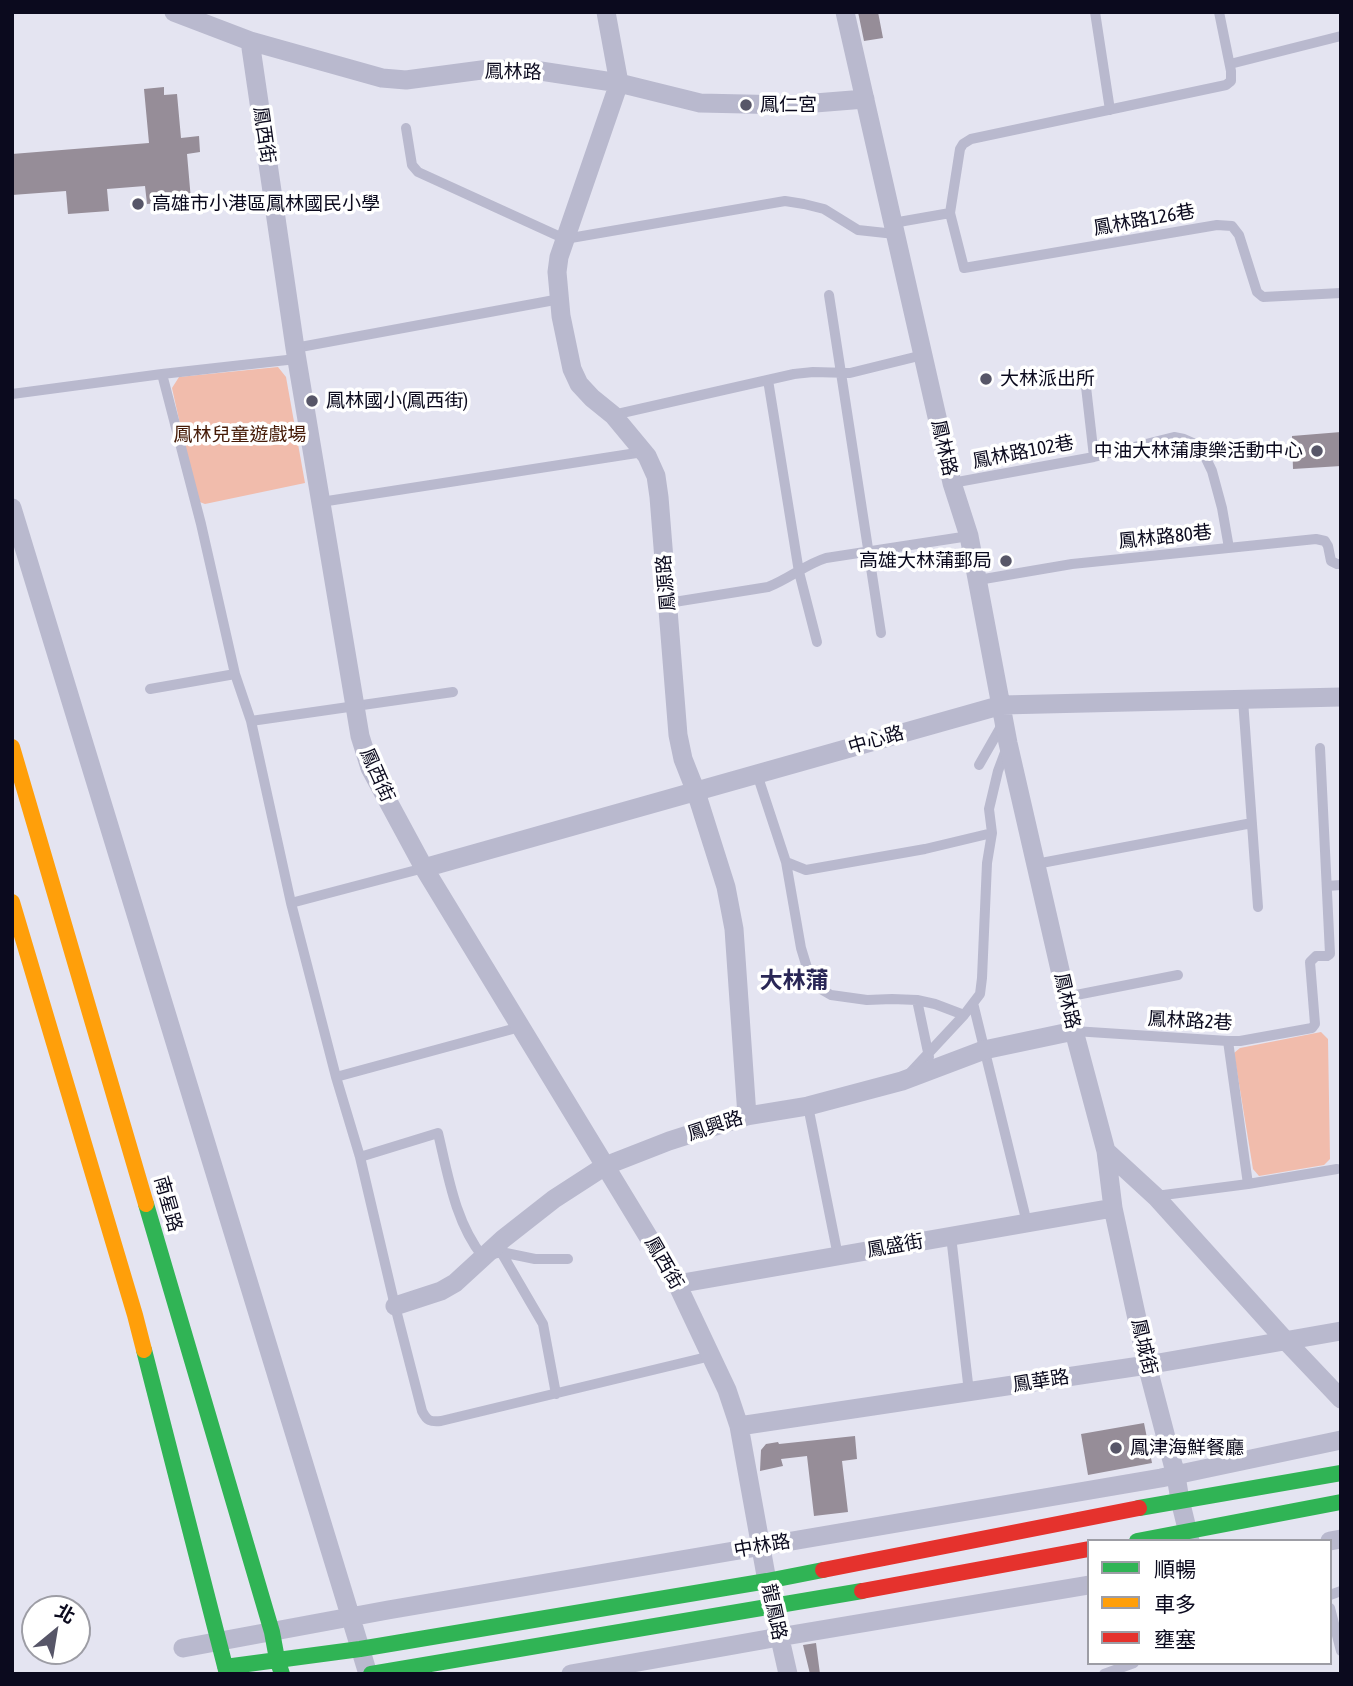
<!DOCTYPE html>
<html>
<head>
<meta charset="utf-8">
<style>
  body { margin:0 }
  #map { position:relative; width:1353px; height:1686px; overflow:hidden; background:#e4e4f1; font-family:"Asap Condensed","Noto Sans TC",sans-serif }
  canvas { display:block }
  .frame { position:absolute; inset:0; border:14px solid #0b0a1e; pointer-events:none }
  .legend { position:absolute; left:1087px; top:1539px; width:245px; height:126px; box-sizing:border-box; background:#fff; border:2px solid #9d9da5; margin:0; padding:9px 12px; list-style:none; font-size:21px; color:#0b0a1e }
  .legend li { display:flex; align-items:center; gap:14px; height:35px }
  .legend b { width:35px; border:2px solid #9d9da5 }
  .north { position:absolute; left:21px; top:1595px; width:70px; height:70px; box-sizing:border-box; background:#fff; border:2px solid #9d9da5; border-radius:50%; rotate:30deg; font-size:19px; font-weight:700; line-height:28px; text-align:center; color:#0b0a1e }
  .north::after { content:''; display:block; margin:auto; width:24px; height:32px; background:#575668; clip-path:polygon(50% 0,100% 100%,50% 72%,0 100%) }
</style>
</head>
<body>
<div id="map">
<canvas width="1353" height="1686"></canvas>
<div class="frame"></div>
<ul class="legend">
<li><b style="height:9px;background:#30b455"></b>順暢</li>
<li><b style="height:9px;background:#ff9f0a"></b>車多</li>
<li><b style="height:9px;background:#e5322d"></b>壅塞</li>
</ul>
<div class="north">北</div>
</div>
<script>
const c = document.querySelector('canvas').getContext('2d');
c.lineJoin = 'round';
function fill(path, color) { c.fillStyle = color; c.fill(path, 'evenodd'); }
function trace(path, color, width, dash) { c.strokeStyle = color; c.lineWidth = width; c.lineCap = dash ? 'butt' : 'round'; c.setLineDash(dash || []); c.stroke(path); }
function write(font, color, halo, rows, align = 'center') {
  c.font = font + ' "Asap Condensed","Noto Sans TC",sans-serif'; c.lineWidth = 7; c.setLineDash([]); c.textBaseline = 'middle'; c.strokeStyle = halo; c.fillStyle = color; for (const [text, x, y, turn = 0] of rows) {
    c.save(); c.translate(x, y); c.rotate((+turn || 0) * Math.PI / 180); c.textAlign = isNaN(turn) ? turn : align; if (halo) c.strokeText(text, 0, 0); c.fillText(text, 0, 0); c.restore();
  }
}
fill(new Path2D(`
  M278,367l8,10 19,106 -100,21 -8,-3 -25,-113 7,-11z
  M1321,1032l7,7 2,120 -6,6 -65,11 -6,-7 -19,-116 6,-5z`), '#f1bcac');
fill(new Path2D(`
  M858,12h20l5,26 -19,3z
  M164,87v8l13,-1 4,44 18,-2 1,16 -13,2 4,46 -44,4 -2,-18 -38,3 2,22 -41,3 -2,-23 -54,4v-41l137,-11 -5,-54z
  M1341,432v34l-48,3 -1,-33z
  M1144,1423l8,40 -64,12 -7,-41z
  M855,1436l2,23 -15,2 6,51 -34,4 -7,-60 -26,3 2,7 -23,5 1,-21 5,-6 12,-2 1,2z
  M816,1643l4,31h-10l-7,-29z`), '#968d98');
trace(new Path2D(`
  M1095,12l15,98
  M1230,64l111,-28
  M406,128l6,37 6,7 147,67 220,-38 19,3 20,5 34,21 37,4
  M950,213l14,55 253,-43 15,1 7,9 18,57 6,5 78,-4
  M893,223l57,-10 10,-64 3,-5 8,-5 255,-54 5,-4v-10l-12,-59
  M829,295l52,338
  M295,348l265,-49
  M162,374l39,150 34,150 16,47 40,182 45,174 24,80 35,149 27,105c5,10 8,11 19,10l270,-65
  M1085,378l9,79
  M768,380l31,192 18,70
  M12,394l150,-20 134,-15
  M613,415l181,-41 19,-2 37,1 73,-18
  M952,483l142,-26 80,-20 10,2 16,7 12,25 10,37 7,40
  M321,502l322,-50
  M978,580l94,-16 244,-25 9,2 3,5 3,15 6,3h4
  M668,603l100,-16c21,-8 38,-23 58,-29l143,-22
  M150,689l85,-15
  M1243,700l15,207
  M251,721l202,-29
  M979,765l24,-42
  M757,774l29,88 15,86 11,36 19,11 36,5 25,-1 25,1 18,4 29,11
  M786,862l20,8 119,-21 67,-16
  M1036,864l216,-41
  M1327,886l14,-1
  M291,903l133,-35
  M1066,997l112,-22
  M917,1000l12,57
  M973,1003l54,220
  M1074,1031l154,10h12l72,-13 3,-4 -5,-62 6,-6h11l3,-2 -10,-206
  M1228,1041l20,143
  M910,1073l54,-58 16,-21 2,-16 5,-115 5,-30 -3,-24 9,-38 9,-24
  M336,1077l184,-50
  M808,1106l30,150
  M360,1157l78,-24c10,42 17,89 45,124l18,-5 34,7h33
  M1156,1196l92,-12 89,-15
  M951,1236l18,156
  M501,1252l42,72 13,70
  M1330,1595l11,-4
  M1330,1608l11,43
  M1104,1674l30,-11`), '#b9b9ce', 10);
trace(new Path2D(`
  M174,12l76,29 132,37 24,2 83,-11 45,1 85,13 81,20 90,2 75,-6
  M606,12l13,71 -60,174 -2,15 4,44 11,53 7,15 13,14 21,17 34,41 9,20 3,21 19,238 5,24 13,33 30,95 8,42 13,187
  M845,12l107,471 17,53 39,207 66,288 32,120 7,57 34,157 29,111 4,24 10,41
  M250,41l45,307 65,388 10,32 54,100 253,416 50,106 12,36 28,155 21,93
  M12,508l356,1166
  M424,868l578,-163 339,-8
  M1106,1151l50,46 130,144 55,58
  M677,1284l436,-76
  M395,1306l46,-15 14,-8 48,-44 51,-40 51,-33 64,-25 78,-25 61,-10 94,-25 82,-31 90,-19
  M739,1426l408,-61 194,-34
  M1330,1541l11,-2
  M183,1648l205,-38 773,-132 180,-38
  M571,1674l208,-37 310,-52`), '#b9b9ce', 19);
trace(new Path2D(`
  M146,1204l126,428 5,27 5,15
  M144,1350l83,324
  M1139,1508l202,-35
  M1137,1541l204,-39
  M225,1667l135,-18 407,-68 56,-11
  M371,1674l491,-83`), '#30b455', 16);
trace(new Path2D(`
  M12,747l134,457
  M12,902l123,413 9,35`), '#ff9f0a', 16);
trace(new Path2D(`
  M823,1570l316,-62
  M862,1591l227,-42`), '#e5322d', 16);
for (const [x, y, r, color] of [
  [746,105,7,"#575668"],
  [138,204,7,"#575668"],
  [986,379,7,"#575668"],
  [312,401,7,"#575668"],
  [1317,451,7,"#575668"],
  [1006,561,7,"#575668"],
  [1116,1448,7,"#575668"]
]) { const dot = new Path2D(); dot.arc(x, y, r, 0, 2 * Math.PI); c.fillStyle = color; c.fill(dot); trace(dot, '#fff', 2.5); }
write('19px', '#0b0a1e', '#fff', [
  ["鳳林路",513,72,1],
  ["鳳西街",264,135,82],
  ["鳳林路126巷",1144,220,-10],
  ["鳳林路",944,448,77],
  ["鳳林路102巷",1023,452,-11],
  ["鳳林路80巷",1165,537,-6],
  ["鳳源路",666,583,-95],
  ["中心路",876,740,-16],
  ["鳳西街",377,775,66],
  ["鳳林路",1067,1001,77],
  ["鳳林路2巷",1190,1021,3],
  ["鳳興路",715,1126,-18],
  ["南星路",168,1204,74],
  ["鳳盛街",895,1246,-10],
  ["鳳西街",664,1263,60],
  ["鳳城街",1144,1347,77],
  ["鳳華路",1041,1381,-9],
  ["中林路",762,1546,-10],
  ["龍鳳路",774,1612,78]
]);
write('19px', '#0b0a1e', '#fff', [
  ["鳳仁宮",760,105],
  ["高雄市小港區鳳林國民小學",152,204],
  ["大林派出所",1000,379],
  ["鳳林國小(鳳西街)",326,401],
  ["中油大林蒲康樂活動中心",1303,451,"right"],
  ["高雄大林蒲郵局",992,561,"right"],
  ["鳳津海鮮餐廳",1130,1448]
], 'left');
write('19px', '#461b07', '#fff', [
  ["鳳林兒童遊戲場",240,435]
]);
write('bold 23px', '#2a2756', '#fff', [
  ["大林蒲",794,981]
]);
</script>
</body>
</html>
